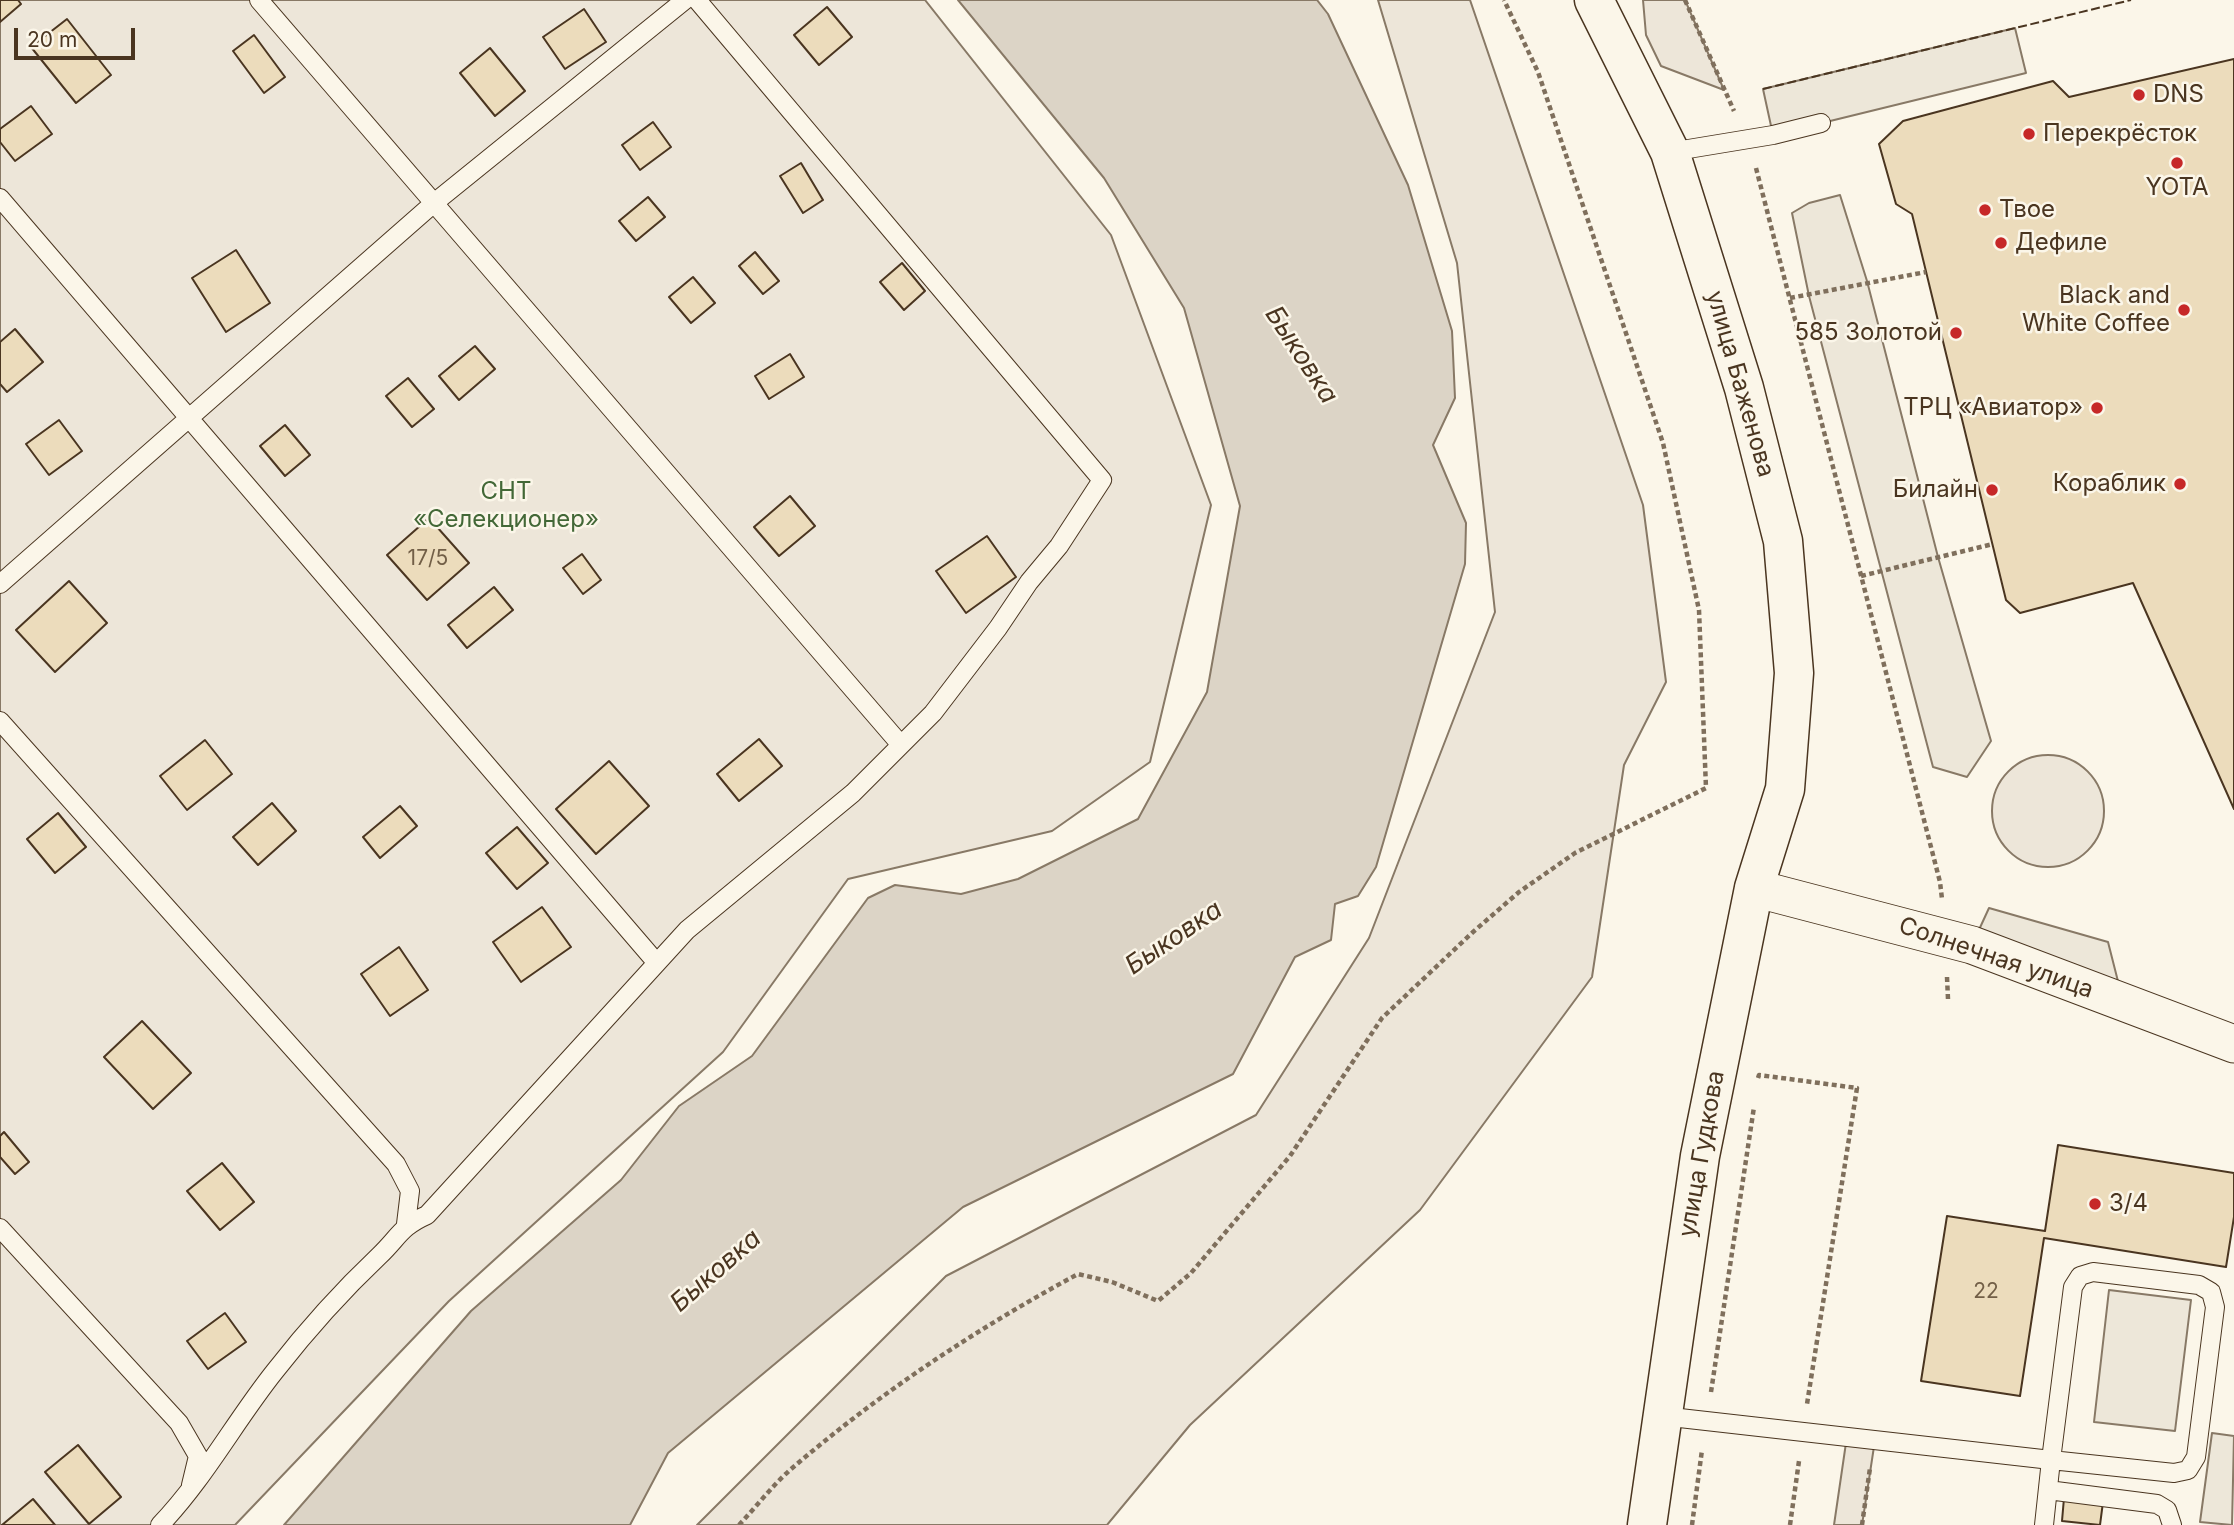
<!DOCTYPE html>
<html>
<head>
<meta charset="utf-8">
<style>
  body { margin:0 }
  #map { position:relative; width:2234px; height:1525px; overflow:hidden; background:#fbf6e9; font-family:Inter,sans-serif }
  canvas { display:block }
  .scale { position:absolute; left:14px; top:28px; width:121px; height:32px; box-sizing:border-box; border:4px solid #4a3520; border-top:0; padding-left:9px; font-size:21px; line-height:24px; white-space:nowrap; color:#4a3520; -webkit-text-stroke:5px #fbf6e9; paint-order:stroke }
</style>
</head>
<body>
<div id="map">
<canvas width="2234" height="1525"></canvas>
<div class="scale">20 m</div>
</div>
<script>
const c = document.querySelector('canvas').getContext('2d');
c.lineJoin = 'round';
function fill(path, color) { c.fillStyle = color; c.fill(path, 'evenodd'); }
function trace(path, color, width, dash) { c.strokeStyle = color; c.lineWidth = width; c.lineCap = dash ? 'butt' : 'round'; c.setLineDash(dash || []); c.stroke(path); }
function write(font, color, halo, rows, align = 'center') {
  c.font = font + ' Inter,sans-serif'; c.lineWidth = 5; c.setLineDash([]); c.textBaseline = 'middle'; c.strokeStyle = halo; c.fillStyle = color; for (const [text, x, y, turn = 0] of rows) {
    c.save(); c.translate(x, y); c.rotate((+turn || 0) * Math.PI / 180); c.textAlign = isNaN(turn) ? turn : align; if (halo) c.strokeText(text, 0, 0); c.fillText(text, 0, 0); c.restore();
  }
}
const green = new Path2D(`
  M0,0h925l186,235 100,270 -61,257 -98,69 -204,48 -125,173 -274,249 -214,224h-235z
  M1378,0h92l173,505 23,177 -42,83 -32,212 -172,233 -230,215 -83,100h-410l249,-249 310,-161 113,-177 126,-326 -38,-349z
  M1643,0h42l39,90 -63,-24 -15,-31z
  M1992 811a56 56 0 1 1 112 0a56 56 0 1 1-112 0Z
  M1847,1436l28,4 -13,85h-28z`);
fill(green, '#ede6d9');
trace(green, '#887966', 2);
const parking = new Path2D(`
  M2015,28l11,45 -253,62 -10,-46z
  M1840,195l27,86 71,276 53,184 -24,36 -34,-10 -124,-471 -17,-83 17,-10z
  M1989,908l119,34 15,59 -151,-56z
  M2109,1290l82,10 -16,131 -81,-9z
  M2212,1433l22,3 -2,89 -32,-3z`);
fill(parking, '#ede7d9');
trace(parking, '#887966', 2);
const water = new Path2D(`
  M958,0h359l11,14 80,171 44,146 3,67 -22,47 33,78 -1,41 -89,303 -18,29 -23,8 -4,36 -36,17 -62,117 -270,133 -295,246 -38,72h-346l187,-214 150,-131 58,-74 73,-50 116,-158 27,-13 66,9 57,-15 120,-60 69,-127 33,-186 -56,-198 -80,-130z`);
fill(water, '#dcd4c6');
trace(water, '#887966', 2);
const building = new Path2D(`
  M0,0h18l3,4 -21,18z
  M827,7l25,30 -33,28 -25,-30z
  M584,9l22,33 -41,27 -22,-32z
  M67,19l44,56 -35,28 -45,-56z
  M254,35l31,42 -21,16 -31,-42z
  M490,48l35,43 -30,25 -35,-43z
  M2234,59v750l-101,-226 -113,30 -14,-13 -94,-386 -16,-10 -17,-60 24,-23 150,-40 16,16z
  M31,106l21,28 -37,27 -15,-19v-13z
  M653,122l18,25 -31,23 -18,-25z
  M801,163l22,37 -20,13 -23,-37z
  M648,197l17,20 -29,24 -17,-20z
  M236,250l34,53 -44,29 -34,-54z
  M755,252l24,29 -16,13 -24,-28z
  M902,263l23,28 -21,19 -24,-28z
  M693,277l22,26 -24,20 -22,-26z
  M15,329l28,33 -36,30 -7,-8v-42z
  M475,346l20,23 -36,31 -20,-24z
  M790,354l14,23 -35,22 -14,-23z
  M408,378l26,31 -22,18 -26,-31z
  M59,420l23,31 -33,24 -23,-31z
  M285,425l25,30 -25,21 -25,-30z
  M790,496l25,30 -36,30 -25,-29z
  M429,518l40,45 -42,37 -40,-45z
  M987,536l29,41 -50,36 -30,-42z
  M582,554l19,26 -18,14 -20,-26z
  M69,581l38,42 -52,49 -39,-42z
  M494,587l19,23 -46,38 -19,-23z
  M759,739l23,27 -43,35 -22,-27z
  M205,740l27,34 -45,36 -27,-34z
  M609,761l40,45 -53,48 -40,-45z
  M272,803l24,28 -38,34 -25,-28z
  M400,806l17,20 -37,32 -17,-21z
  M58,813l28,34 -31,26 -28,-34z
  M517,827l31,36 -31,26 -31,-36z
  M542,907l29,40 -50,35 -28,-40z
  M399,947l29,43 -38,26 -29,-42z
  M142,1021l49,52 -38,36 -49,-52z
  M4,1132l25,30 -14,12 -15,-17v-21z
  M2058,1145l176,28v44l-8,50 -182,-29 -24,158 -99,-15 26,-165 98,15z
  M222,1163l32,39 -34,28 -33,-39z
  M225,1313l21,29 -38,27 -21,-28z
  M78,1445l43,52 -32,27 -44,-52z
  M2064,1498l39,4 -3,23 -38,-4z
  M33,1499l22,26h-53z`);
fill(building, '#ecdcbc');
trace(building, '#4a3520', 2);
const service = new Path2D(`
  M259,0l642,745
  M1670,152l103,-17 48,-12
  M0,198l656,764
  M0,584l434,-381 251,-203
  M0,721l396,443 14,27 -4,33
  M0,1228l179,195 19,33 -7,29
  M2093,1272l106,13 12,7 4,15 -19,150 -8,13 -14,3 -123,-13 22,-173 7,-11z
  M1662,1416l389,44 -7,65
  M2048,1490l109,14 10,6 5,15
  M160,1525c45,-47 75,-104 115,-154 32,-41 67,-80 104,-115 20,-19 21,-29 48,-41l260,-285 166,-137 80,-80 65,-85 31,-46 30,-36 43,-66 -405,-480`);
const minor = new Path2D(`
  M1754,888l218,57 262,99`);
const tertiary = new Path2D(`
  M1594,0l76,152 74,236 39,153 11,132 -9,116 -31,99 -54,268 -53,369`);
trace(service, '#4a3520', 20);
trace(minor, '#4a3520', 39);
trace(tertiary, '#4a3520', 41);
trace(new Path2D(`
  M1685,0l49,111
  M1756,168l184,714 2,17
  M1790,298l136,-26
  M1861,576l132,-32
  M1947,977l1,22
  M1758,1078l1,-3 98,13 -50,316
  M1711,1392l43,-285
  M739,1525c17,-18 33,-39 51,-55 88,-76 186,-141 288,-196l34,8 46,19 33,-28 99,-117 92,-138 91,-86 46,-40 56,-39 131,-65 -7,-178 -36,-167 -125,-371 -34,-72
  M1692,1525l10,-75
  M1790,1525l9,-64
  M1862,1525l8,-57`), '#7f6f5c', 4.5, [5, 3.5]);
trace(service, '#fbf6e9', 18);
trace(minor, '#fbf6e9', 37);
trace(tertiary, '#fbf6e9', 38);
trace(new Path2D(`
  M1763,89l368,-89`), '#4a3520', 2, [9, 3.5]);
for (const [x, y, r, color] of [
  [2139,95,7,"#c62828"],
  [2029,134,7,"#c62828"],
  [2177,163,7,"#c62828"],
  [1985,210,7,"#c62828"],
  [2001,243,7,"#c62828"],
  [2184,310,7,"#c62828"],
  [1956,333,7,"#c62828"],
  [2097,408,7,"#c62828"],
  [2180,484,7,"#c62828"],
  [1992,490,7,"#c62828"],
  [2095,1204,7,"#c62828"]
]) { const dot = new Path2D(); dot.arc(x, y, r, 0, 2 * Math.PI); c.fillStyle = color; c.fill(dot); trace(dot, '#fbf6e9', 2.5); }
write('21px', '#725f47', null, [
  ["17/5",428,559],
  ["22",1986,1292]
]);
write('24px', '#4a3520', '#fbf6e9', [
  ["DNS",2153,95],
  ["Перекрёсток",2043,134],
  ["YOTA",2177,188,"center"],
  ["Твое",1999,210],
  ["Дефиле",2015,243],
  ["Black and",2170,296,"right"],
  ["White Coffee",2170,324,"right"],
  ["585 Золотой",1942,333,"right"],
  ["ТРЦ «Авиатор»",2083,408,"right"],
  ["Кораблик",2166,484,"right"],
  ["Билайн",1978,490,"right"],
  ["3/4",2109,1204]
], 'left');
write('24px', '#4a3520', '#fbf6e9', [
  ["улица Баженова",1740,384,74],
  ["Солнечная улица",1996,958,19],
  ["улица Гудкова",1702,1154,-80]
]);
write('24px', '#436837', '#fbf6e9', [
  ["СНТ",506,492],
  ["«Селекционер»",506,520]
]);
write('italic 26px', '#4a3520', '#fbf6e9', [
  ["Быковка",1301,355,57],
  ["Быковка",1174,938,-34],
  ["Быковка",716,1271,-41]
]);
</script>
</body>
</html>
